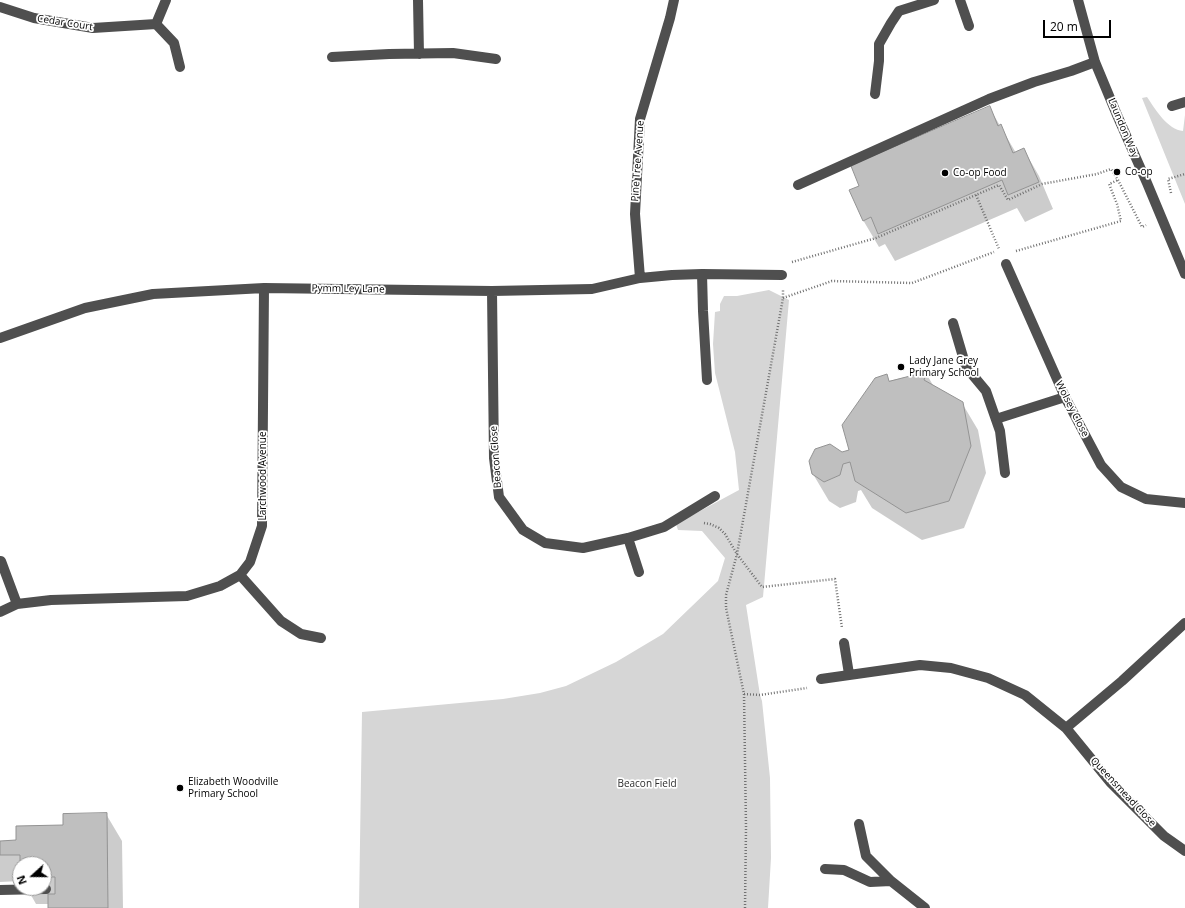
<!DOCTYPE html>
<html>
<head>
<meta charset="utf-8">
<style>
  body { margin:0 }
  #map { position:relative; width:1185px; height:908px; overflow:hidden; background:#fff; font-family:"Open Sans",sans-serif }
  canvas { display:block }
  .north { position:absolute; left:12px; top:856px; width:40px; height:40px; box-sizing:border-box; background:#fff; border:1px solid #999; border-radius:50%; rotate:249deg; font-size:11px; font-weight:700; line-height:16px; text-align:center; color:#000 }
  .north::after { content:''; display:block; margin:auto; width:14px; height:18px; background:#000; clip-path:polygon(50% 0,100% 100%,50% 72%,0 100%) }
  .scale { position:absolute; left:1043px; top:20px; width:68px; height:18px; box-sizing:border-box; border:2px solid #000; border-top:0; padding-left:5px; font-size:12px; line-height:14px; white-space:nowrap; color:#000; -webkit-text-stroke:3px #fff; paint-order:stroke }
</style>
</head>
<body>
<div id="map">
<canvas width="1185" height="908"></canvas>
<div class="north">N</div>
<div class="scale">20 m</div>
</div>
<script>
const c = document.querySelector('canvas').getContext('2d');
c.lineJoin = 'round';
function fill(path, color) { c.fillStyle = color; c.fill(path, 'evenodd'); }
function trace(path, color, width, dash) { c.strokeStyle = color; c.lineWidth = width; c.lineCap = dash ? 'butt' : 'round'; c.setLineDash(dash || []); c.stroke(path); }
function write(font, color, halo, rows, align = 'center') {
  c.font = font + ' "Open Sans",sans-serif'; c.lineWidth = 3.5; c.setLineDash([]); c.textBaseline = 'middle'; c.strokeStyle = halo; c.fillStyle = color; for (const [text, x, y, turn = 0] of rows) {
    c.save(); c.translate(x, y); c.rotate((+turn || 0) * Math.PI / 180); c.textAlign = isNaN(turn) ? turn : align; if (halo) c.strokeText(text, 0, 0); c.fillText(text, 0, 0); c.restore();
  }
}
fill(new Path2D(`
  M1147,97c8,12 21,33 36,34l2,-16v89l-43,-106z
  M769,290l20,10 -26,297 -17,8 14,90 2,6 8,77 1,80 -3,50h-409l3,-196 141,-13 37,-6 26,-7 50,-24 47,-28 55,-53 7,-23 -23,-27 -24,-1 -2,-6 63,-34 -4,-38 -20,-79 -2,-29 2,-32 5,-1v-7l4,-8h13z`), '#d6d6d6');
fill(new Path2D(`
  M989,107l27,46 8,-3 15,26 14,33 -28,13 -8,-14 -122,53 -10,-17 -6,3 -16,-27 -2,-34z
  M926,373l8,14 28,16 16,27 8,43 -22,55 -42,12 -50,-32 -11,-18 -3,1 -2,11 -16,6 -11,-7 -16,-27 29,-21 8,-3 36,-74 4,6z
  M106,814l16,27 1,67h-74v-4h-13l-9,-16h17v-24h-24v17l-20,1v-40l17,-1 47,-15z`), '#0003');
const building = new Path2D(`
  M990,106l8,20 3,-2 12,29 11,-5 15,34 -31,13 -6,-15 -124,54 -7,-17 -8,4 -14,-31 10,-4 -8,-20z
  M927,372l-3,8 39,22 8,44 -22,55 -43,12 -51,-32 -5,-19 -7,2 -3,11 -16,7 -12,-8 -3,-13 6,-12 15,-5 12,8 7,-2 -7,-25 33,-47 12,-4 2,7z
  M107,813l1,95h-60v-14h7v-17h-11v-13h-24v13v-22h-20v-14l16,-1v-14l47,-1v-11z`);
fill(building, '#bfbfbf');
trace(building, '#939393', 1);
trace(new Path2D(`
  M1171,193l-3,-14 17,-5
  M976,195l23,54
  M1016,251l105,-30 -4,-17 -8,-20 9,-4
  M792,262l84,-24 123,-53 9,15 34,-16 55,-10 14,-5 7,11 24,47 4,-2
  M783,298l49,-17 80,2 82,-31
  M704,523l6,1 9,4 6,6 12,20 25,33 73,-8 7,49
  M744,694l16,1 47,-7
  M745,908l1,-81 -2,-133 -18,-86v-13l11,-41 46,-256v-8`), '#717171', 2.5, [1, 2]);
trace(new Path2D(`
  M418,0l1,54
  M960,0l9,26
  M1078,0l17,62 22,53 30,68 38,91
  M0,7l34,11 59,10 63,-4 18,19 6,24
  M156,24l10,-24
  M332,57l57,-3 64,-1 43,6
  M875,94l4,-33v-17l12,-21 8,-12 35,-11
  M1172,106l13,-4
  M798,185l191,-86 45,-17 37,-11 24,-9
  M1006,264l59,133 36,68 20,22 25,12 39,4
  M702,274l1,37 4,69
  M640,278l-5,-64 5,-95 30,-101 4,-18
  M492,291l2,167 5,39 24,33 22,13 38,5 45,-10 36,-11 51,-31
  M953,323l13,44 20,24 14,40 5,42
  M0,338l85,-30 68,-14 111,-6 228,3 100,-2 48,-11 32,-3 30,-1 80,1
  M996,419l69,-22
  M628,538l11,34
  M1,561l16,43
  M240,575l41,46 20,13 20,4
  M0,612l17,-8 34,-4 136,-4 33,-10 20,-11 10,-13 12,-36 2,-238
  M844,643l5,31
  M821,679l99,-14 31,3 37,10 37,17 41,33 45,55 53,53 21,15
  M1066,728l56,-47 63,-58
  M825,869l19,1 26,12 21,-1 -25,-25 -7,-32
  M891,881l34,27
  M0,890l46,-1`), '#4f4f4f', 10);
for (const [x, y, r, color] of [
  [1117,172,4,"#000"],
  [945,173,4,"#000"],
  [901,367,4,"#000"],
  [180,788,4,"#000"]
]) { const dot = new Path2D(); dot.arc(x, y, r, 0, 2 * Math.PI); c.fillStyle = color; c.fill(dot); trace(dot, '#fff', 1.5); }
write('10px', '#000', '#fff', [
  ["Cedar Court",65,23,9],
  ["Laundon Way",1123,128,67],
  ["Pine Tree Avenue",638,161,-86],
  ["Pymm Ley Lane",348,289,1],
  ["Wolsey Close",1072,409,63],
  ["Beacon Close",496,457,-94],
  ["Larchwood Avenue",263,476,-90],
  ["Queensmead Close",1123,792,47]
]);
write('10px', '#000', '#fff', [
  ["Co-op",1125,172],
  ["Co-op Food",953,173],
  ["Lady Jane Grey",909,361],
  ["Primary School",909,373],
  ["Elizabeth Woodville",188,782],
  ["Primary School",188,794]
], 'left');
write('10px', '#2d2d2d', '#fff', [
  ["Beacon Field",647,784]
]);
</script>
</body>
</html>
